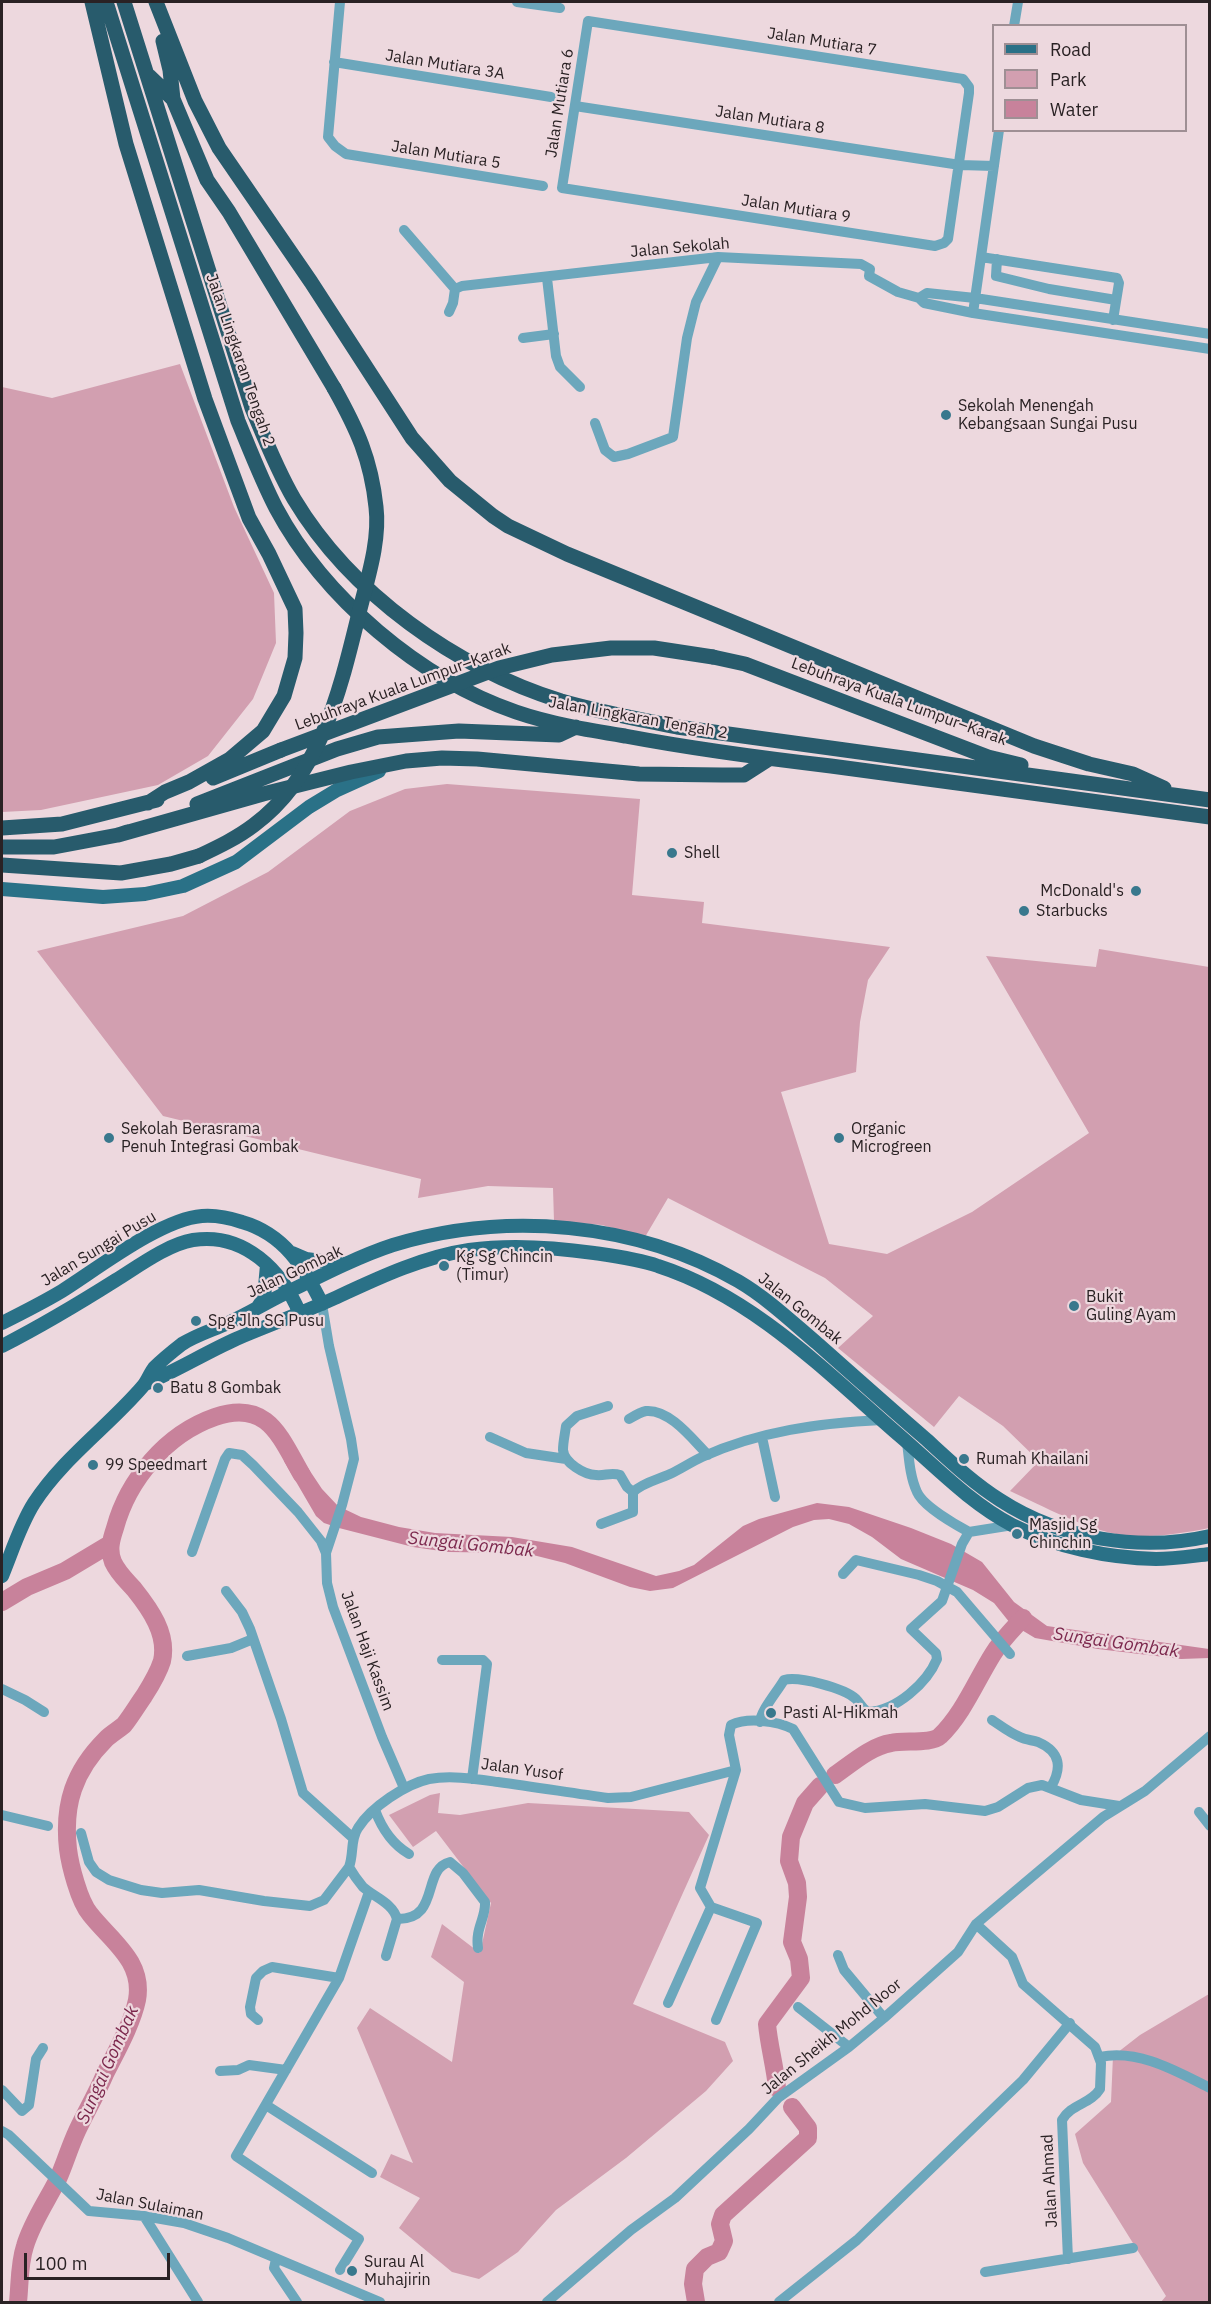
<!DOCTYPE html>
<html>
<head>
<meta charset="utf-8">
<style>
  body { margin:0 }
  #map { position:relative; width:1211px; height:2304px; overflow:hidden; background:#edd8de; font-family:"IBM Plex Sans",sans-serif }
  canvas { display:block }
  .frame { position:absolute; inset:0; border:3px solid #2a2224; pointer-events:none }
  .legend { position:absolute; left:992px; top:24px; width:195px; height:108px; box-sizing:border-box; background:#edd8de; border:2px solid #9f8f94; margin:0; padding:8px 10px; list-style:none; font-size:18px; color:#2a2224 }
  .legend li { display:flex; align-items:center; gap:12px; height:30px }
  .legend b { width:30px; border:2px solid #9f8f94 }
  .scale { position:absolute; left:24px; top:2253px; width:146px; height:27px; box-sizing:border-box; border:3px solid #2a2224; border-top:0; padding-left:8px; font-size:18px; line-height:21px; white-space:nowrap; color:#2a2224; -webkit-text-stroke:4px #edd8de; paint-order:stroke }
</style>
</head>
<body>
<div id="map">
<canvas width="1211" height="2304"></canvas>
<div class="frame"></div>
<ul class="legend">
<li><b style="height:8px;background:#2a7187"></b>Road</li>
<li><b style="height:16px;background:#d29fb0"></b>Park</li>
<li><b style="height:16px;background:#c8829b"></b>Water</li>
</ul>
<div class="scale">100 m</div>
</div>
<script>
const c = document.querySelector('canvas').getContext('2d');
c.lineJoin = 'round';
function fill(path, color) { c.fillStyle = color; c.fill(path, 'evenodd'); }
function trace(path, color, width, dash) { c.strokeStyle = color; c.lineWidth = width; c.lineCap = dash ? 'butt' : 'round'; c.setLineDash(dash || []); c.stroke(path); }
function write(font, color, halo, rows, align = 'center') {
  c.font = font + ' "IBM Plex Sans",sans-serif'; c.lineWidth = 4.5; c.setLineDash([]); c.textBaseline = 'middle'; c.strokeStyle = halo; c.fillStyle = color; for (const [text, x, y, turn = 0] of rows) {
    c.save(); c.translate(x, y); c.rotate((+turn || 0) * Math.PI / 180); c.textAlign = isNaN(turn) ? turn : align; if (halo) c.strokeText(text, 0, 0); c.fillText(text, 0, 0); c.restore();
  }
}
fill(new Path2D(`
  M180,364l54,143 40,86 2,50 -23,56 -45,57 -50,29 -117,25 -39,2v-425l50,11z
  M447,784l193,15 -8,96 72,7 -2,21 188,24 -22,33 -8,42 -4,50 -75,20 48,152 58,10 85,-42 117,-79 -103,-177 110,11 3,-18 110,18v561c-23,5 -64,11 -87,7 -36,-5 -79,-29 -112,-44l29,-30 -36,-35 -44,-30 -25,31 -96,-79 35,-32 -48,-38 -157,-80 -23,39 -43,-12 -48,-4 -1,-33 -65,-2 -70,12 3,-19 -258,-63 -126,-165 146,-35 85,-44 82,-61 55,-22z
  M440,1793l-2,20 22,2 68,-12 161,9 20,23 -76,169 92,38 8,19 -27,30 -80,67 -70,52 -38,42 -39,27 -27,-7 -53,-44 21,-30 -40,-21 11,-23 22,9 -56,-135 13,-20 82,54 12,-80 -33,-25 11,-33 38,29 11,-50 -55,-72 -23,16 -24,-32 41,-20z
  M1209,1994v308h-48l5,-6 -83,-133 -8,-29 36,-32 2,-46 27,-21z`), '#d29fb0');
fill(new Path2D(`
  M296,1450l26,39 16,17 23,11 38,10 36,6 77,4 60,10 84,29 23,-5 15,-6 49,-39 16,-7 58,-16 32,4 62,21 40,16 31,18 32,40 33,24 162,23v9l-28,1 -83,-10 -63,-11 -25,-15 -16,-20 -21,-13 -72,-31 -29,-22 -23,-13 -20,-5 -15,1 -21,7 -120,61 -23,3 -20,-4 -65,-24 -40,-10 -77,-1 -35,-5 -74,-19 -15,-5 -8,-7 -32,-55z`), '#c8829b');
trace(new Path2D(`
  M2,1602l25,-15 38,-16 45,-27
  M835,1775c16,-11 36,-29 56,-32 13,-3 41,1 49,-7 23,-22 36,-55 53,-82 8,-13 19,-24 30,-36
  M777,2088c-2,-22 -8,-42 -10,-64l34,-46 -2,-19 -7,-17 6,-45 -1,-14 -8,-22 2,-24 14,-34 15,-17
  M18,2302c2,-18 1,-38 7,-56 7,-24 22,-45 33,-67 7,-16 12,-33 19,-48 9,-19 20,-38 28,-57 11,-22 27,-50 32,-74 7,-39 -26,-59 -47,-86 -11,-13 -20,-49 -22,-65 -5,-45 6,-78 38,-110 5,-5 12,-9 18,-14 7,-9 13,-19 20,-29 7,-11 14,-22 18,-35 6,-27 -12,-52 -28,-72 -8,-9 -16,-16 -21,-27 -5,-12 -2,-22 2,-34 13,-48 51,-94 100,-111 53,-18 65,20 87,58
  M696,2302l-3,-18 2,-15 12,-12 12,-5 5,-11 -4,-17 3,-9 85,-77v-10l-16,-21`), '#c8829b', 18);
trace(new Path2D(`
  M340,2l-12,135 7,9 11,8 197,32
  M517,2l43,6
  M588,21l375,58 6,8v6l-21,146 -4,4 -9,3 -373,-58z
  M1014,26l4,-24
  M334,62l217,35
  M575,106l385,59 34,1
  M404,230l51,59
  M981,257l136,21 2,5 -6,37
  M997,259l-1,17 53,13 67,11
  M547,278l9,78 4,11 20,20
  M919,298l8,-5 48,5 235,36
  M449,312l4,-9 2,-14 7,-3 256,-29 143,7 9,5 -1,7 29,16 21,6 5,5 49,10 237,36
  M973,313l26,-183
  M523,338l31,-4
  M595,423l10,27 9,7 14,-3 45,-17 14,-99 9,-36 22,-45
  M322,1304l7,42 22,93 3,20 -12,46 -16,48
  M608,1406l-31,10 -11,10c-1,8 -3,16 -3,24 1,13 22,25 33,25 9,1 15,-3 24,0l7,12 6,5
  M629,1419c5,-3 12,-7 17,-8 24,-2 47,29 62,44
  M490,1437l36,16 40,6
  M762,1437l13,60
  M907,1442c2,17 3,35 10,50 6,14 39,33 52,40l44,-7
  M601,1524l32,-12v-20c11,-10 24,-12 37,-18 11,-5 21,-12 32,-17 57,-26 118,-34 180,-37
  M192,1552l33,-93 4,-6 13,2 11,10 45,47 23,29 5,12 1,30 6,24 49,130 22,51
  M843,1574l13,-14 63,15 18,6 20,11 53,62
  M226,1591l16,21 8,17 31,90 22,74 50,45
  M187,1656l44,-8 22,-9
  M442,1660h41l4,4 -15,115
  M2,1689l23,11 19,12
  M992,1720c9,6 18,13 28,17 6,3 12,3 18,5 23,10 24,26 13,45
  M760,1722c1,-12 17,-30 24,-42 15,-4 60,8 72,19 5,5 6,10 12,13 28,-1 59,-29 69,-53l-1,-6 -25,-24 31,-28 20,-57 7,-12
  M375,1810c7,19 17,34 34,44
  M1199,1812l11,14
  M2,1815l46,11
  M81,1833l8,29 7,10 13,8 32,10 21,3 37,-3 65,11 46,5 14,-6 25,-33
  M397,1919c44,1 24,-50 53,-57l13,11 22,29c1,16 -10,26 -7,46
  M976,1924l36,33 11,27 72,63 6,16 -1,26c-9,15 -29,15 -38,31l6,139
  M838,1955l6,15 40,48
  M386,1956l11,-37c-4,-16 -23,-22 -34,-32 -5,-6 -10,-13 -14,-20 5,-13 1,-27 9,-39 13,-21 48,-44 71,-49 22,-4 47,0 69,3 37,5 74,11 110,16l23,-1 105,-27
  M668,2003l43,-96
  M798,2007l51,40
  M258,2020l-7,-6 -1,-7 6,-29 7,-7 9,-4 67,11
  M716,2020l41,-97 -46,-16 -11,-19 36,-118 -7,-35 2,-10c17,-8 46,-4 62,4l46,73 26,6 60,-4 60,7 13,-4 30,-19 14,-3 39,15 38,6
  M1100,2057c39,-8 76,14 110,31
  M220,2071l18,-1 11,-5 37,5
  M2,2090l20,21 7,-6 7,-46 7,-11
  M266,2105l106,68
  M2,2131l7,4 80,76 55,5 40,7 44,15 152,64
  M144,2216l54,86
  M276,2259l-2,9 23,34
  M340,2270l19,-31 -123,-83 103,-178 30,-86
  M985,2272l148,-24
  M547,2302l84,-72 44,-32 74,-69 29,-31 71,-51 35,-29 74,-66 18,-28 127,-107 42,-26 65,-55
  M779,2302l78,-62 166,-160 47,-57`), '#6ca7bc', 10);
trace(new Path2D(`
  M2,889l101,8 42,-3 38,-8 53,-24 73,-55 28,-17 42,-19
  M292,1253l14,6 39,5
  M258,1307l6,-9 3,-33
  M2,1323c20,-10 40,-20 60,-32 35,-22 99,-72 140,-75 13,-1 28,2 40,6 42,12 62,45 80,82
  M2,1346c39,-20 76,-42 114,-66 21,-13 52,-36 77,-40 51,-8 89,30 107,74
  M145,1384c31,-13 60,-31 91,-45 33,-14 66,-26 99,-41 43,-20 87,-41 134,-48 42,-6 83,-3 125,3 21,3 44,6 64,13 96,31 168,106 242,170 36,31 70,67 112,89 43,22 96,33 144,34 18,0 36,-3 54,-5
  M2,1576c10,-24 18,-51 32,-73 29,-45 75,-77 109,-117 5,-6 7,-13 11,-18 8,-8 19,-17 28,-24 14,-9 31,-14 46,-21 20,-9 39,-21 58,-30 32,-16 73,-37 107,-48 113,-34 242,-23 345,36 29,17 54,41 80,63 36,32 72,64 109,96 23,21 46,43 73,60 60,39 140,52 210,36`), '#2a7187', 14);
trace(new Path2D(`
  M92,2l34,142 79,255 44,119 20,36 26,55 1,24 -1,25 -11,38 -21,35 -33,28 -41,23 -24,10 -17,11
  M106,2l132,419c12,29 24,60 38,87 48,90 144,171 240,204 35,12 72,18 109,24 69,13 137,22 206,30 126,16 252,34 379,51
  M124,2l128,406c13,31 25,62 42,91 57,95 162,169 267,202 38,11 77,18 116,26l533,73
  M156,2l39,99 24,47 92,134 101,156 38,43 43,35 15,10 59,28 467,192 55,18 44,10 31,14
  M163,41l7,29 3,29
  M149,76l24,23 34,81 22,32 105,176
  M713,657l32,7 243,93 33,8
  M213,778l68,-28
  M197,804l140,-55 41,-12 81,-6 100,4 17,-8
  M2,828l60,-4 95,-24
  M118,835l145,-41 88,-22 55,-11 36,-3 35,1 162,15 83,1h22l25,-16
  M2,847h52l64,-12 9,-3
  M2,865l119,8 50,-9 28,-8`), '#285b6c', 15);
trace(new Path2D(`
  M281,750l218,-82 53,-13 59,-7h43l59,9
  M199,856c19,-9 38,-18 55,-31 68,-50 87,-139 106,-216 8,-32 20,-69 16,-102 -5,-48 -19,-78 -42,-119`), '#285b6c', 15);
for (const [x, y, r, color] of [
  [946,415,6,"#39788d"],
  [672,853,6,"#39788d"],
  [1136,891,6,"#39788d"],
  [1024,911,6,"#39788d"],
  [109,1138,6,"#39788d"],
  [839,1138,6,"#39788d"],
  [444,1266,6,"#39788d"],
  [1074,1306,6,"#39788d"],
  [196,1321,6,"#39788d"],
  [158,1388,6,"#39788d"],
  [964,1459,6,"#39788d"],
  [93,1465,6,"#39788d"],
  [1017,1534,6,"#39788d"],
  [771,1713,6,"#39788d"],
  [352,2271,6,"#39788d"]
]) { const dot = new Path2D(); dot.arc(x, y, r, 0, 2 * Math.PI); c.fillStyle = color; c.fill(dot); trace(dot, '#edd8de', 2); }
write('16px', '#2a2224', '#edd8de', [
  ["Jalan Mutiara 7",822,42,9],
  ["Jalan Mutiara 3A",445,65,9],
  ["Jalan Mutiara 6",560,103,-81],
  ["Jalan Mutiara 8",770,120,9],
  ["Jalan Mutiara 5",446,155,9],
  ["Jalan Mutiara 9",796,209,9],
  ["Jalan Sekolah",680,248,-5],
  ["Jalan Lingkaran Tengah 2",240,360,71],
  ["Lebuhraya Kuala Lumpur–Karak",403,687,-20],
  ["Lebuhraya Kuala Lumpur–Karak",899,702,20],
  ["Jalan Lingkaran Tengah 2",638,718,10],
  ["Jalan Sungai Pusu",99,1249,-31],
  ["Jalan Gombak",295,1272,-25],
  ["Jalan Gombak",800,1309,39],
  ["Jalan Haji Kassim",367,1651,70],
  ["Jalan Yusof",522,1770,8],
  ["Jalan Sheikh Mohd Noor",832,2037,-39],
  ["Jalan Ahmad",1050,2181,-93],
  ["Jalan Sulaiman",150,2205,11]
]);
write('16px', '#2a2224', '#edd8de', [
  ["Sekolah Menengah",958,406],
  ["Kebangsaan Sungai Pusu",958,424],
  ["Shell",684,853],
  ["McDonald's",1124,891,"right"],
  ["Starbucks",1036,911],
  ["Sekolah Berasrama",121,1129],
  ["Penuh Integrasi Gombak",121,1147],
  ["Organic",851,1129],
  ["Microgreen",851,1147],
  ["Kg Sg Chincin",456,1257],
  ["(Timur)",456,1275],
  ["Bukit",1086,1297],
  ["Guling Ayam",1086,1315],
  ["Spg Jln SG Pusu",208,1321],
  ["Batu 8 Gombak",170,1388],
  ["Rumah Khailani",976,1459],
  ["99 Speedmart",105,1465],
  ["Masjid Sg",1029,1525],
  ["Chinchin",1029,1543],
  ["Pasti Al-Hikmah",783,1713],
  ["Surau Al",364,2262],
  ["Muhajirin",364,2280]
], 'left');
write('italic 18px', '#7c284d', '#edd8de', [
  ["Sungai Gombak",471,1545,6],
  ["Sungai Gombak",1116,1643,8],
  ["Sungai Gombak",108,2065,-66]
]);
</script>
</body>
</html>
